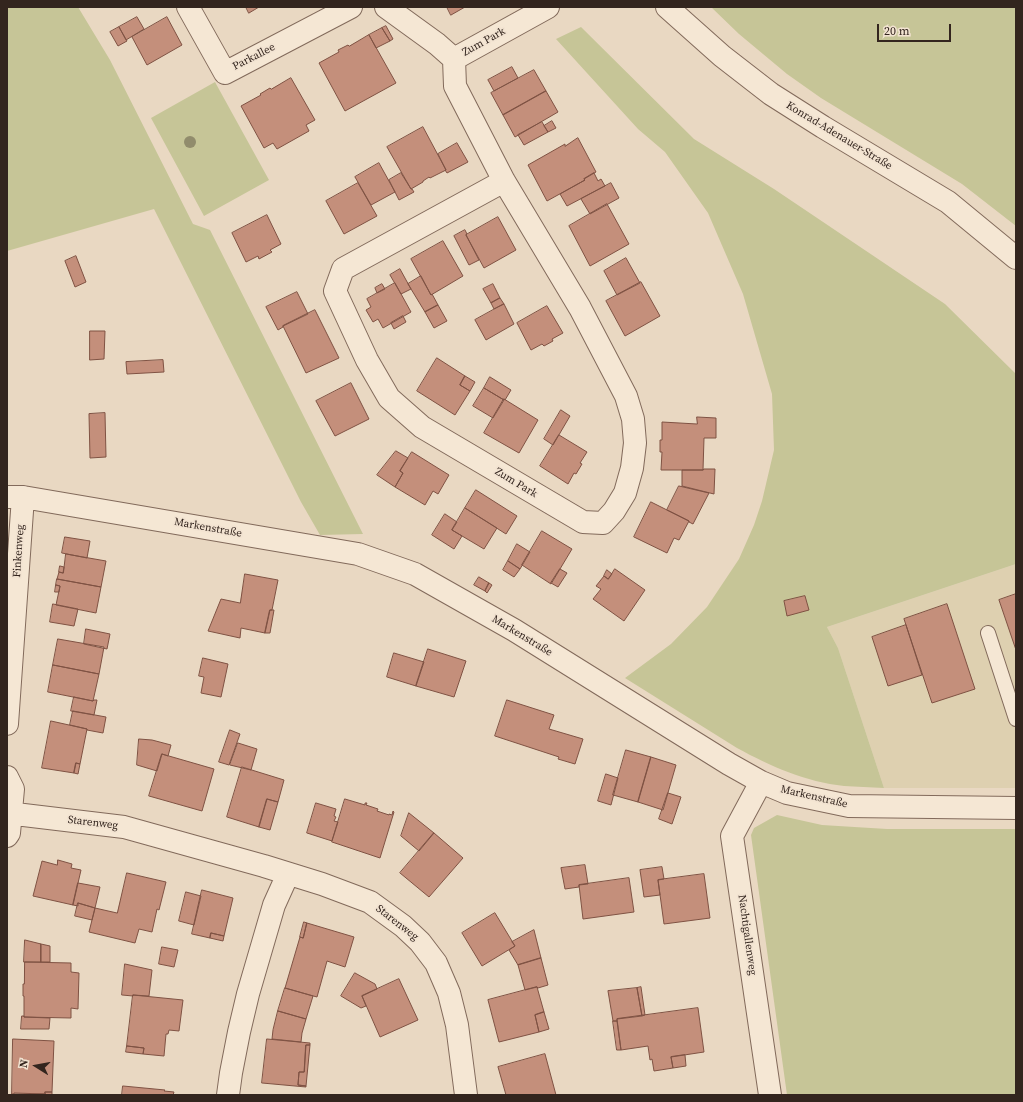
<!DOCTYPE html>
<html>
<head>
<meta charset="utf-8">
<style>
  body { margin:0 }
  #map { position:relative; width:1023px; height:1102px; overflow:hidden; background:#e9d8c2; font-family:"Source Serif 4",serif }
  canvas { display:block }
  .frame { position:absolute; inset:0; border:8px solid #33251e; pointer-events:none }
  .north { position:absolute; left:16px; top:1046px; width:40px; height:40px; -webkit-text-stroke:3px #f2e3d1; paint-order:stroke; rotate:281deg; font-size:11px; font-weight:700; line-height:16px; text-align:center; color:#33251e }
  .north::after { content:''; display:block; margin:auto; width:14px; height:18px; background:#33251e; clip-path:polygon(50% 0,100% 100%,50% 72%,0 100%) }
  .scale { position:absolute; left:877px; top:24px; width:74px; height:18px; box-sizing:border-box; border:2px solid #33251e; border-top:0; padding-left:5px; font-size:12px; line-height:14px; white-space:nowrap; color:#33251e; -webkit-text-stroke:3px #f2e3d1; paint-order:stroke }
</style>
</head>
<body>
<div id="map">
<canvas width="1023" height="1102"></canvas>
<div class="frame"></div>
<div class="north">N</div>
<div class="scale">20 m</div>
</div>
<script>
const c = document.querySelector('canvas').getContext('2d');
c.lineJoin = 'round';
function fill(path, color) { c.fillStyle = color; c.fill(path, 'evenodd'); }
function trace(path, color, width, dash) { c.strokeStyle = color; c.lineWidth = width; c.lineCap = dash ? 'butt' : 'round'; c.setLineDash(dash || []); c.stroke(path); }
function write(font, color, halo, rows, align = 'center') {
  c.font = font + ' "Source Serif 4",serif'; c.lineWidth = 3.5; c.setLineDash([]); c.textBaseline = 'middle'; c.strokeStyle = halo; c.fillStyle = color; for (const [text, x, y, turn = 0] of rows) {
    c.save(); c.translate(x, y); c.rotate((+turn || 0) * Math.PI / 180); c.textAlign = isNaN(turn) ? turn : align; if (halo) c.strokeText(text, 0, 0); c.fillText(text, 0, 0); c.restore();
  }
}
fill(new Path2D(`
  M1016,564v224h-132l-46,-140 -11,-21z`), '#ded0b0');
fill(new Path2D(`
  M7,7h71l32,53 83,164 17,6 153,304 -43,1 -19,-33 -147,-293 -147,42z
  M711,7h305v219l-54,-42 -141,-86 -34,-24 -48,-40z
  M581,27l113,112 80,50 171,115 71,70v190l-189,63 11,21 46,140c-14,-1 -27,-1 -40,-2 -38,-4 -74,-20 -107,-38l-112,-70 46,-34 36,-37 32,-48 15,-34 8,-24 12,-51 -2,-56 -29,-100 -35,-81 -43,-61 -27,-23 -82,-90z
  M215,82l54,98 -65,36 -53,-98z
  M777,815l45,10 65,4h129v266l-45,-1v1h-184l-36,-260 3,-7z`), '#c6c597');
const building = new Path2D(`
  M246,7h13l-10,6z
  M447,7h18l-14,8z
  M137,17l7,12 -18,11 -7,-13z
  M167,17l15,28 -35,20 -15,-28z
  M386,26l7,13 -3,2 -8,-13z
  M119,27l8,14 -9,5 -8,-14z
  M382,28l8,13 -14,7 -7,-13z
  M369,35l27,48 -51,28 -26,-48 20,-11 -1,-2 10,-5 1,1z
  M512,67l6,11 -24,13 -6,-11z
  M534,70l12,21 -43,24 -12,-22z
  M291,78l24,42 -9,5 3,6 -32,18 -4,-6 -9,5 -23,-42 20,-11 -1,-1 10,-6 1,1z
  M546,91l12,21 -43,25 -12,-22z
  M552,121l4,7 -8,4 -4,-6z
  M542,122l6,10 -24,13 -6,-10z
  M423,127l23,43 -16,8 -1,-1 -6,4v1l-12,7 -24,-42z
  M578,138l18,34 -12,7 1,1 -38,21 -19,-36 37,-21v2z
  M457,143l11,19 -21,11 -2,-3h1l-8,-16z
  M379,163l16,29 -24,13 -16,-28z
  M401,173l10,16h1l2,3 -15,8 -10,-20z
  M594,173l4,8 3,-2 4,7 -38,20 -7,-12 25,-14 -1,-1z
  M358,183l19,33 -33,18 -18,-33z
  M611,183l8,15 -29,16 -9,-15z
  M607,204l22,40 -39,22 -21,-40z
  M267,215l14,29 -11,6 2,2 -13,7 -1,-3 -12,6 -14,-29z
  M498,217l18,33 -32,18 -18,-33z
  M465,230l2,4 -1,1 13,25 -10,5 -15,-29z
  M443,241l20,35 -32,19 -20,-36z
  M76,256l10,26 -11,5 -10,-26z
  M626,258l14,25 -23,12 -13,-24z
  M400,269l11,20 -10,5 -11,-19z
  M421,276l10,19 1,-1 6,11 -13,7 -17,-28z
  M641,282l19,34 -35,20 -19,-35z
  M395,283l16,29 -28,16 -5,-9 -5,3 -7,-12 5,-3 -4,-8z
  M382,284l3,5 -8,4 -2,-5z
  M493,284l7,14 -9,5 -8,-14z
  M297,292l11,22 -25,12v1l-5,3 -12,-23z
  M500,298l4,6 -10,5 -3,-6z
  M504,304l10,20 -28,16 -11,-20z
  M438,305l9,16 -13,7 -9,-16z
  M547,306l16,27 -11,6 1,2 -9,5 -2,-2 -11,6 -14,-27z
  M315,310l24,48 -33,15 -23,-47z
  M403,316l3,6 -12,7 -3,-6z
  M90,331h15l-1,28 -14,1z
  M437,358l28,18 -5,9 10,6 -15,24 -38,-24z
  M163,360l1,12 -37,2 -1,-12z
  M465,376l10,6 -5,9 -10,-6z
  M490,377l21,13 -6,10 -1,-1v1l-20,-12z
  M351,383l18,36 -34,17 -19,-35z
  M484,388l20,12 -11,18 -20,-12z
  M504,399l34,21 -19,33 -35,-20z
  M561,410l9,6 -17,29 -9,-6z
  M105,413l1,44 -16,1 -1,-44z
  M697,417l19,1v20h-12l-1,32h-42l1,-18h-2v-12h2v-18l35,2z
  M559,435l28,17 -7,11 2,1 -6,10 -2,-1 -6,11 -28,-18z
  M396,451l12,7 -8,13 3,2 -8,14 -18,-12z
  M412,452l37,23 -11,19 -5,-3 -8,14 -30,-18 8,-14 -3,-2z
  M704,469h11l-1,25 -32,-8v-16h21z
  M679,486l30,7 -16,31 -4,-2v-1l-22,-11z
  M476,490l41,26 -11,18 -41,-26z
  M651,502l38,19 -10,19 -5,-2 -7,15 -33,-16z
  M465,508l32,20 -13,21 -32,-19z
  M445,514l12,8 -5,8 10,6 -8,13 -22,-14z
  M542,531l30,18 -21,35 -29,-19z
  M65,537l25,4 -3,17 -25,-5z
  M517,544l13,8 -10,17 -12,-8z
  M66,554l40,7 -5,26 -44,-8 2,-7 4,1z
  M508,561l12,8 -6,8 -11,-7z
  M60,566l4,1 -1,6 -4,-1z
  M560,569l7,4 -9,14 -7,-4z
  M615,569l30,21 -21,31 -31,-22 8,-10 -5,-3 8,-10 4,3z
  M607,570l5,4 -4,5 -4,-3z
  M245,574l33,6 -6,30h-2l-5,23 -24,-5 -1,10 -32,-7 13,-32 19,4z
  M479,577l10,6 -4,8 -11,-6z
  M57,579l44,8 -5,26 -40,-8 4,-19 -4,-1z
  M489,583l3,2 -5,8 -2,-2z
  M56,585l4,1 -1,6h-4z
  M1016,594v56l-17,-50z
  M805,596l4,14 -22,6 -3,-15z
  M53,604l25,5 -4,17 -24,-4z
  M947,604l28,85 -43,14 -28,-84z
  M270,610h4l-4,23h-5z
  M906,625l16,50 -34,11 -16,-49z
  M86,629l24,5 -3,15 -23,-5z
  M58,639l46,8 -5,27 -46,-9z
  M428,649l38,12 -12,36 -38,-11z
  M394,653l30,9 -8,24 -29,-9z
  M203,658l25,6 -7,33 -20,-4 3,-16 -5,-1z
  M53,665l46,9 -6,27 -45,-9z
  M74,697l19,4 1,-1h3l-3,15 -23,-4z
  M507,700l47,15 -5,14 34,10 -8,25 -17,-5 1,-2 -64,-21z
  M73,711l33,6 -3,16 -16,-3v-1l-17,-4z
  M51,721l36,8 -7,35 -4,-1 -2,10 -32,-5z
  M230,730l10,4 -11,31 -10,-3z
  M139,739l13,1 19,5 -3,11 -6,-2 -5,17 -20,-6z
  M238,743l19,6 -6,21 -21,-5z
  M626,750l25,7 -13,45 -25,-7z
  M162,754l52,15 -12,42 -53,-15z
  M651,757l25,8 -13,45 -25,-8z
  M76,763l4,1 -2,10 -4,-1z
  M242,767l42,13 -6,22 -11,-3 -8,28 -32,-10z
  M606,774l12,4 -7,27 -13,-4z
  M668,793l13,4 -9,27 -13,-5z
  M267,799l11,3 -8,28 -11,-3z
  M345,799l20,6v-2h2l-1,2 12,4 -1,2 12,4v-1l3,1 1,-4 1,1 -14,46 -48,-16z
  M316,803l20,6 -2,7 2,1 -2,4 4,1 -6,19 -25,-8z
  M409,813l25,20 -15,18 -18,-15z
  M434,833l29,25 -34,39 -29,-24z
  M58,860l14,4 -1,4 10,2 -8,35 -40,-9 9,-35 15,4z
  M585,865l3,19 -9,1v2l-14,2 -4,-21z
  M662,867l2,12 -6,1 2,15 -16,2 -4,-27z
  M127,873l39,9 -7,28 -2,-1 -5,23 -13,-3 -4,14 -46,-11 6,-24 22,5z
  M704,874l6,44 -46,6 -6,-44z
  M629,878l5,34 -51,7 -4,-34z
  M78,883l22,4 -5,21 -17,-5v3l-5,-1z
  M202,890l31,8 -9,38 -13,-3 -1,5 -18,-4z
  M186,892l15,4 -7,29 -15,-4z
  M78,903l17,5 -3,12 -17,-4z
  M495,913l20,33 -33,20 -20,-33z
  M304,922l3,1 -4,15 -3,-1z
  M307,923l47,14 -9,30 -18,-6 -10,36 -32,-9 15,-51 3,1z
  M534,930l7,28 -23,7 -9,-15 6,-4 -3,-4z
  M211,933l13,3 -1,5 -13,-3z
  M25,940l16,4v18h-17z
  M41,944l9,2v16h-9z
  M162,947l16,3 -4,17 -15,-3z
  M541,958l7,27 -10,3 -1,-1 -12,3 -7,-25z
  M25,962l46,1v9l8,1 -1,36 -7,-1v10l-47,-1v-21h-1v-12h1z
  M125,964l27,6 -3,26 -16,-1v1l-11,-1z
  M355,973l20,11 2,5 -15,7 4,10 -5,2 -20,-12z
  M399,979l19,41 -38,17 -18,-41z
  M537,987l7,25 -9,3 4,17 -40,10 -11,-42z
  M641,987l4,28 -3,1 -5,-28z
  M285,988l28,8 -7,23 -28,-8z
  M637,988l5,28 -25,3v2h-4l-5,-30z
  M133,995l50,5 -4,31 -10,-1 -1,4h-2l-2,22 -21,-2 1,-6 -17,-2z
  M698,1008l6,44 -33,5 2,11 -19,3 -2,-12 -2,1 -2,-14 -27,4 -4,-31z
  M278,1011l28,8 -4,14 -1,9 -29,-3 1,-9z
  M544,1012l5,17 -10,3 -4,-17z
  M22,1016h2v1l26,1 -1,11h-28z
  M613,1021h4l4,29h-4z
  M13,1039l41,2 -2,51h-7v2h-33z
  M267,1039l43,4v2h-4l-2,27h-5l-1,13 8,1v1l-44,-4z
  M306,1045h4l-4,41 -8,-1 1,-13h5z
  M127,1046l17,2 -1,6 -17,-2z
  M545,1054l11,41h-50l-8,-28z
  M685,1055l1,11 -13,2 -2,-11z
  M123,1086l42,4 -1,1 10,1 -1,3h-51z
  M45,1092h7v3h-38v-2l31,1z`);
fill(building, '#c48f7b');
trace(building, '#7f5243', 1);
const lane = new Path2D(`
  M988,633l28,86`);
const street = new Path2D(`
  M188,7l37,66 126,-66
  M386,7l51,37 17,15
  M667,7l55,49 49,38 52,33 125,75 68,56
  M454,59l1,27 49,95 76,127 46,88 7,23 2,24 -3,25 -7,25 -11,18 -11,12 -20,-1 -161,-95 -33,-29 -22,-38 -32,-69 8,-22 161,-88
  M454,59l94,-52
  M7,497h16l335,57 57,20 99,56 215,134 32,18 26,11 62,13 167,2
  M7,724l16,-227
  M7,777l6,12 -4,44 -2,3
  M761,782l-29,54 38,259
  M7,813l117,14 140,39 58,18 48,18 33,24 17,16 16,21 13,30 8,32 9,70
  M228,1095l3,-22 8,-41 9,-38 26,-89 14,-31`);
trace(lane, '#826a5b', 16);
trace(street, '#826a5b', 24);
trace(lane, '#f5e7d4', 14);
trace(street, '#f5e7d4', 22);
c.fillStyle = '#918c6c';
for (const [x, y] of [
  [190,142]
]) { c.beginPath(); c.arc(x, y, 6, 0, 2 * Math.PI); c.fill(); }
write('11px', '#33251e', '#f2e3d1', [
  ["Zum Park",484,42,-29],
  ["Parkallee",254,57,-27],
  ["Konrad-Adenauer-Straße",839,136,31],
  ["Zum Park",516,483,31],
  ["Markenstraße",208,528,10],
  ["Finkenweg",19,551,-86],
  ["Markenstraße",522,636,31],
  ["Markenstraße",814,797,13],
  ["Starenweg",93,823,7],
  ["Starenweg",397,923,38],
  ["Nachtigallenweg",747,935,82]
]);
</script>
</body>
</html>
